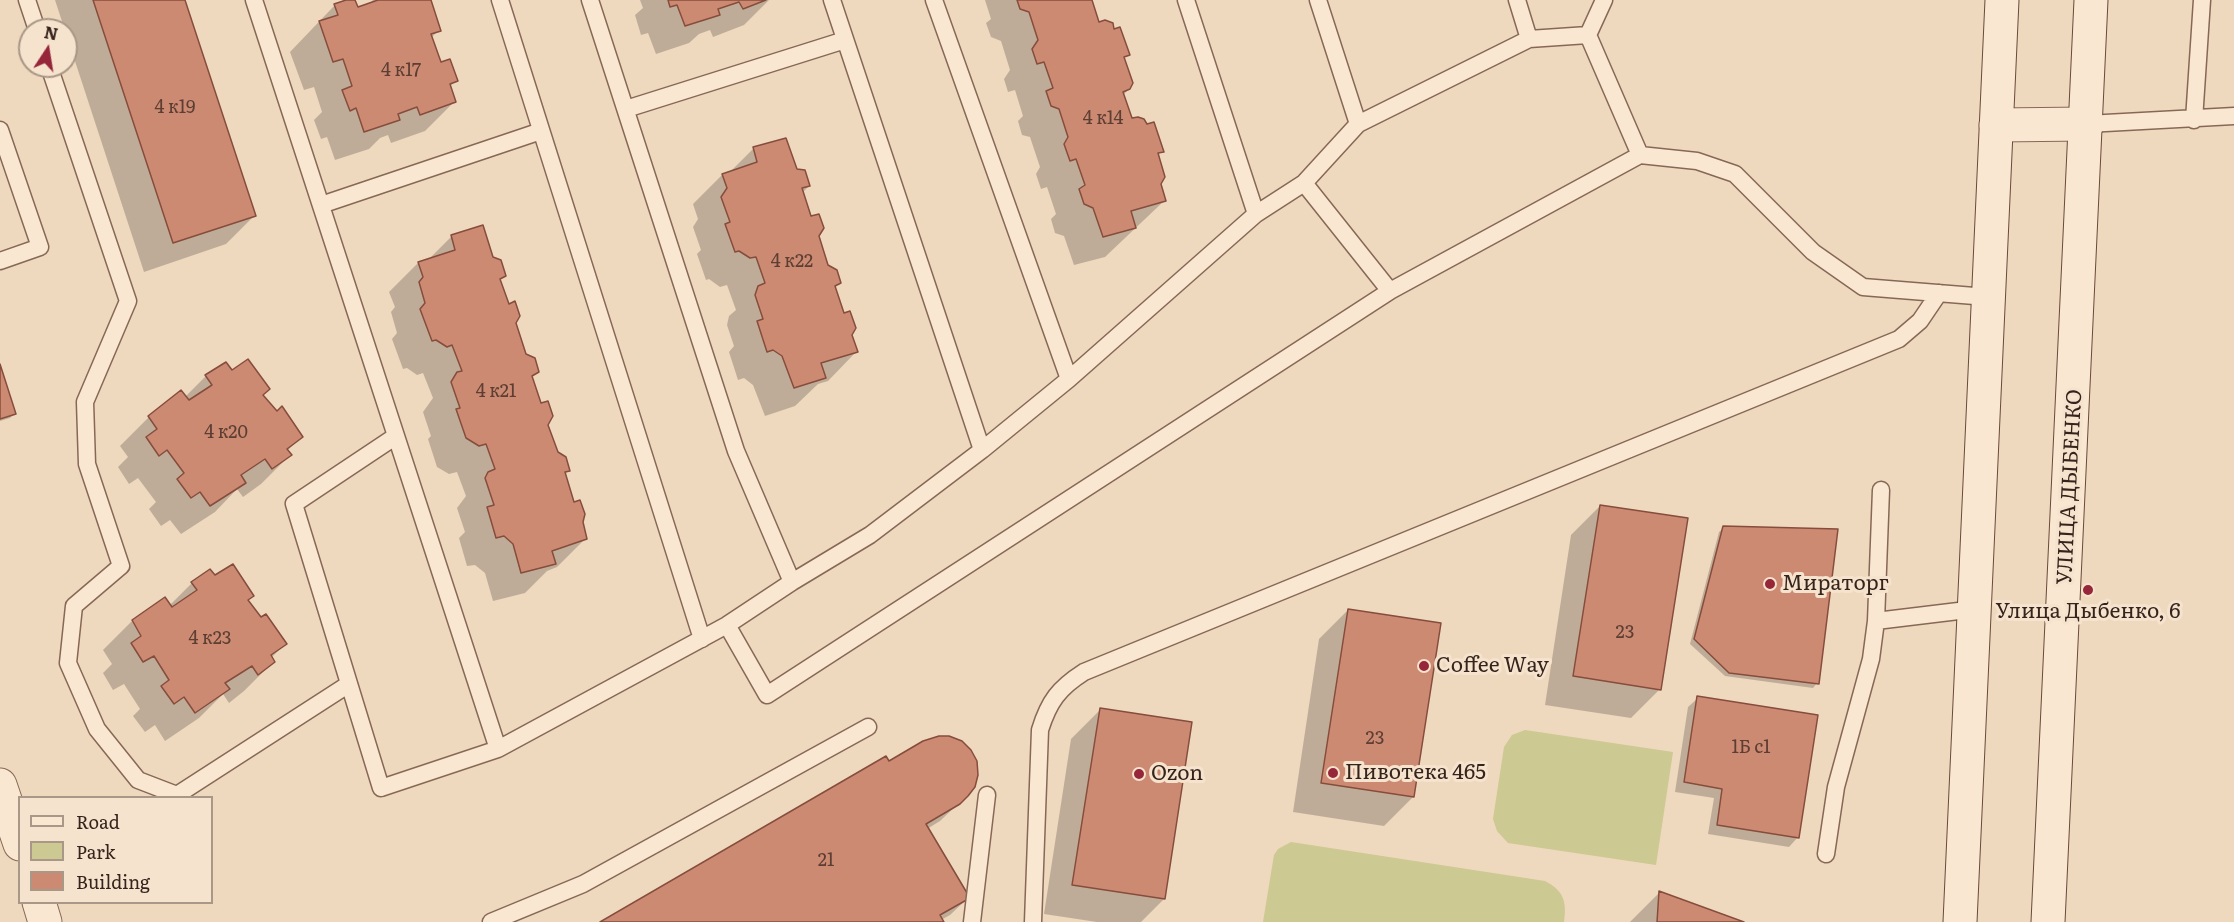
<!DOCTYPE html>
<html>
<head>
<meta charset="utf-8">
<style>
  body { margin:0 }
  #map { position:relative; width:2234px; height:922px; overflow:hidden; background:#eed8be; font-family:Literata,serif }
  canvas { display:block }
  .legend { position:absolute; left:18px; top:796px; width:195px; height:108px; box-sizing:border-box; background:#f6e3ce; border:2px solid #a99787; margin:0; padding:8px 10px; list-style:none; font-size:18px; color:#36241c }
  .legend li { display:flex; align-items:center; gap:12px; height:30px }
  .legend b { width:30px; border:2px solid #a99787 }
  .north { position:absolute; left:18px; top:18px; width:60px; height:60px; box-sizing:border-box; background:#f6e3ce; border:2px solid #a99787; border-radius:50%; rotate:12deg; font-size:16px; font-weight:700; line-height:24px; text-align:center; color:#36241c }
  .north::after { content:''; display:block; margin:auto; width:21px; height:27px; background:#96263a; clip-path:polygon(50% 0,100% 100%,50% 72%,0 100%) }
</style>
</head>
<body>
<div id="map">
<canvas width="2234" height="922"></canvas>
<ul class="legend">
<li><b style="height:8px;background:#f9e7d1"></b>Road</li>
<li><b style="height:16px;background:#ccc992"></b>Park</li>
<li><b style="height:16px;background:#cd8a73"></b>Building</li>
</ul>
<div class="north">N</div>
</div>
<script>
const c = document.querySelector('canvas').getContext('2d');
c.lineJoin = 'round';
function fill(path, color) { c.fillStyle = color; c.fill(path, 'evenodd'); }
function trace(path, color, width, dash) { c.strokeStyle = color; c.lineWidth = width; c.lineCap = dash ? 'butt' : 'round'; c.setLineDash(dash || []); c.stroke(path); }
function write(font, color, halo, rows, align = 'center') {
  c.font = font + ' Literata,serif'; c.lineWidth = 6; c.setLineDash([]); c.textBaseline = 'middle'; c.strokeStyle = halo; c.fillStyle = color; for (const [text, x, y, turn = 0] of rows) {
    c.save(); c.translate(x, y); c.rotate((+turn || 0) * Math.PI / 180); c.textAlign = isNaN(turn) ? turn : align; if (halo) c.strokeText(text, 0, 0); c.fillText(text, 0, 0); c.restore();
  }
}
fill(new Path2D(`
  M1525,730l148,22 -17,113 -148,-22 -11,-12 -4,-12 11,-72 8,-12z
  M1291,842l254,39c19,10 22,21 19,41h-301l11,-67 4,-6z`), '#ccc992');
fill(new Path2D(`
  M55,0h129l71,215 -29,29 -82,28z
  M354,0l3,9 11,-4 5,-5h56l10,30 -8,8 9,26 16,17 -7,6 5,15 -29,29 -34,12 -3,-8 -8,3 -11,11 -34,11 -8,-23 -6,2 -7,-19 8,-8 -8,-25 -10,3 -14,-38 45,-47z
  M640,0h129l-25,25 -31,12 -3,-7 -11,4 -10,9 -33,11 -8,-21 -7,2 -6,-20 8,-7z
  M985,0h106l7,24 15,7 15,24 -5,4 6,30 -6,6 8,25 31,31 -5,5 2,28 5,17 -59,56 -31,8 -10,-29 -9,-3 -4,-14 5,-5 -9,-27 -6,2 -5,-15 4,-7 -10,-30 -8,-2 -4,-14 5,-5 -8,-26 -7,2 -4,-13 6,-9 -9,-29 -10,-4 -5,-14 5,-4z
  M754,148l42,22 13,16 -7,7 24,73 13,17 -5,4 23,64 -29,30 -10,3 -23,22 -30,10 -12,-31 -9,-7 -6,2 -9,-28 5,-6 -7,-21 2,-9 7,-6 -9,-25 -7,2 -11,-8 -3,1 -9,-26 4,-4 -8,-23 5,-8 -5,-15 29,-29 7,-2z
  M452,236l40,22 13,18 -6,5 25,74 14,17 -7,6 26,75 11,18 -4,4 22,63 -29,29 -10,4 -22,22 -32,8 -8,-28 -10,-8 -8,1 -8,-28 6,-6 -8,-24 9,-12 -9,-24 -8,2 -12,-7 -9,-28 3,-3 -8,-24 10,-14 -10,-25 -6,2 -10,-7 -4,1 -11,-30 5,-6 -6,-21 4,-5 -6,-15 29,-29 10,-3z
  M225,364l6,8 30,24 40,41 -14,14 3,4 -29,29 -18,13 -6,-8 -22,23 -34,22 -11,-14 -9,6 -12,-17 7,-7 -18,-24 -9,6 -11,-17 10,-10 -8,-11 29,-29 36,-20 21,-21z
  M0,369l15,44 -5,5 -10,3z
  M1600,506l60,183 -29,29 -86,-13 26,-170z
  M1724,528l93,155 -4,5 -88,-12 -35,-32 29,-112z
  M192,583l55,18 14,18 24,25 -14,14 2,4 -29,29 -15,12 -6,-9 -24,24 -34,23 -10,-16 -10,7 -12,-16 7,-7 -16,-25 -11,6 -10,-17 9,-9 -9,-14 29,-29 33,-22 4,7z
  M1348,610l65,187 -29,29 -91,-14 26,-173z
  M1698,698l100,139 -9,10 -81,-13 6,-36 -39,-6 13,-85z
  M1100,710l64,189 -23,23h-44l-53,-8 27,-175z
  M889,763l70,40 -19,18 -13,8 41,69 -18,17 -9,5 1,2h-339z
  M1659,893l81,29h-110z`), '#0003');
const building = new Path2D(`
  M93,0h92l71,216 -83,27z
  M346,0h9l3,7 20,-7h53l10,31 -10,3 10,28 9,-3 8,22 -8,3 6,18 -36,13 -3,-8 -19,7 2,6 -36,12 -8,-24 -6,3 -8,-21 10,-4 -9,-27 -10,3 -14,-41 19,-6 -4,-11z
  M668,0h98l-23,9 -4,-7 -21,7 2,6 -35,11 -8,-21 -7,2z
  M1017,0h75l7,22 6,-2 8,3 1,6 6,-2 10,28 -6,2 9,26 -3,6 -7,3 9,26 6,-1 6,2 3,5 7,-2 10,30 -6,1 7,24 -4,7 5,17 -35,10 5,17 -33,9 -10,-29 -9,-4 -5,-15 6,-4 -9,-26 -6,2 -6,-17 4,-7 -9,-28 -8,-3 -5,-15 7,-3 -9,-26 -7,2 -5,-15 6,-9 -9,-28 -9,-3z
  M786,138l11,31 8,1 5,16 -8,2 9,28 8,-2 5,14 -5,8 9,29 9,5 4,13 -6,3 9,27 6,-2 6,17 -4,7 6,17 -37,11 5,15 -32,10 -12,-32 -9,-6 -6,2 -10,-31 6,-2 -8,-24 3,-9 7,-3 -9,-26 -6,1 -11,-7 -4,1 -10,-28 5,-2 -9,-25 6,-9 -5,-14 35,-12 -4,-15z
  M483,225l10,32 8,3 5,16 -6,3 9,25 6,-3 5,15 -4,7 10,31 9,4 4,14 -7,4 9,27 7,-2 5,15 -5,9 10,27 8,5 4,14 -5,1 9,30 6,-2 5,14 -2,8 4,17 -35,12 4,13 -35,9 -8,-29 -9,-8 -8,2 -9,-31 7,-2 -9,-27 3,-6 7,-3 -9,-25 -7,2 -13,-8 -10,-29 4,-1 -9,-26 6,-10 5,-1 -10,-26 -5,2 -11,-7 -4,1 -12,-32 5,-6 -6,-21 4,-5 -5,-15 37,-12 -4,-15z
  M248,359l22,30 -7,6 14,16 5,-5 21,31 -16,12 5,6 -20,14 -7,-10 -24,16 5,8 -36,23 -10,-14 -9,6 -14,-19 7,-6 -17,-23 -8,6 -13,-19 11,-8 -9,-13 33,-26 8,10 23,-15 -7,-10 21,-13 6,8z
  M0,364l16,50 -16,5z
  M1600,505l88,13 -27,172 -88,-14z
  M1723,526l115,3 -19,155 -90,-11 -35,-34z
  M233,564l21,32 -6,4 13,17 5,-3 21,30 -16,11 4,7 -17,13 -6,-9 -27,17 5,6 -35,24 -11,-16 -10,7 -13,-18 8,-6 -15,-24 -11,6 -12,-19 10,-7 -9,-16 33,-23 7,10 25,-17 -6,-8 19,-13 5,6z
  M1348,609l93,14 -27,174 -93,-14z
  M1697,696l121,19 -19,123 -82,-13 5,-36 -38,-7z
  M1100,708l92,14 -27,177 -93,-14z
  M939,736h10l13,5 9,9 6,11 1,14 -3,12 -7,9 -8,8 -34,20 44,74 -30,17 4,7h-344l286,-166 3,5 34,-20z
  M1659,891l85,31h-87z`);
fill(building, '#cd8a73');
trace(building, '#864d3c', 1.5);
const service = new Path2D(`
  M27,0l10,30
  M254,0l244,749
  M500,0l202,639
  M590,0l146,451 56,131
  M832,0l150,450
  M934,0l135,379
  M1186,0l70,214
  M1318,0l40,124 171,-85 -12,-39
  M1604,0l-16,35 52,120
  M1529,39l59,-4
  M49,66l79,235 -43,101 2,62 34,102 -47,40 -6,57 29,66 41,51 39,15 172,-111
  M626,109l219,-69
  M2194,120l8,-120
  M2087,124l147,-8
  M0,130l40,117 -40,14
  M1304,183l86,108
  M321,205l220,-74
  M396,436l-102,68 87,284 117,-39 229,-124 65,-43 78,-47 112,-85 87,-71 187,-165 48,-31 54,-59
  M1876,621l99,-12
  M727,625l40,70 623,-404 250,-136 57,6 38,13 78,78 50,35 124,10
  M1826,854l10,-67 35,-128 5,-38 5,-131
  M491,922l92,-38 285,-157
  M972,922l15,-127
  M1033,922l7,-192c9,-29 19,-42 44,-58l815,-333 21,-18 19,-28`);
const minor = new Path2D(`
  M1996,125l91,-1
  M0,785l20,59
  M39,902l6,20`);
const secondary = new Path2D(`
  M1960,922l42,-922
  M2048,922l43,-922`);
trace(service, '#876857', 19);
trace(minor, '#876857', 35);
trace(secondary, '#684a3a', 35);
trace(service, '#f9e7d1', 16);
trace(minor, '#f9e7d1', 33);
trace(secondary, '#f9e7d1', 33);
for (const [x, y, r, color] of [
  [1770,584,6,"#96263a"],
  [2088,590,6,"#96263a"],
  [1424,666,6,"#96263a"],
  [1333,773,6,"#96263a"],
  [1139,774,6,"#96263a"]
]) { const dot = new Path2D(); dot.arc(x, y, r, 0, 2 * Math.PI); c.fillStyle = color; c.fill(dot); trace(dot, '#f6e3ce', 2); }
write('18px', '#5c3e32', null, [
  ["4 к17",401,71],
  ["4 к19",175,108],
  ["4 к14",1103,119],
  ["4 к22",792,262],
  ["4 к21",496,392],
  ["4 к20",226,433],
  ["23",1625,633],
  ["4 к23",210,639],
  ["23",1375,739],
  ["1Б с1",1751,748],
  ["21",826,861]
]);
write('21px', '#36241c', '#f6e3ce', [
  ["УЛИЦА ДЫБЕНКО",2070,487,-87]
]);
write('21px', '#36241c', '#f6e3ce', [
  ["Мираторг",1782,584],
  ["Улица Дыбенко, 6",2088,612,"center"],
  ["Coffee Way",1436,666],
  ["Пивотека 465",1345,773],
  ["Ozon",1151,774]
], 'left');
</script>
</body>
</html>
